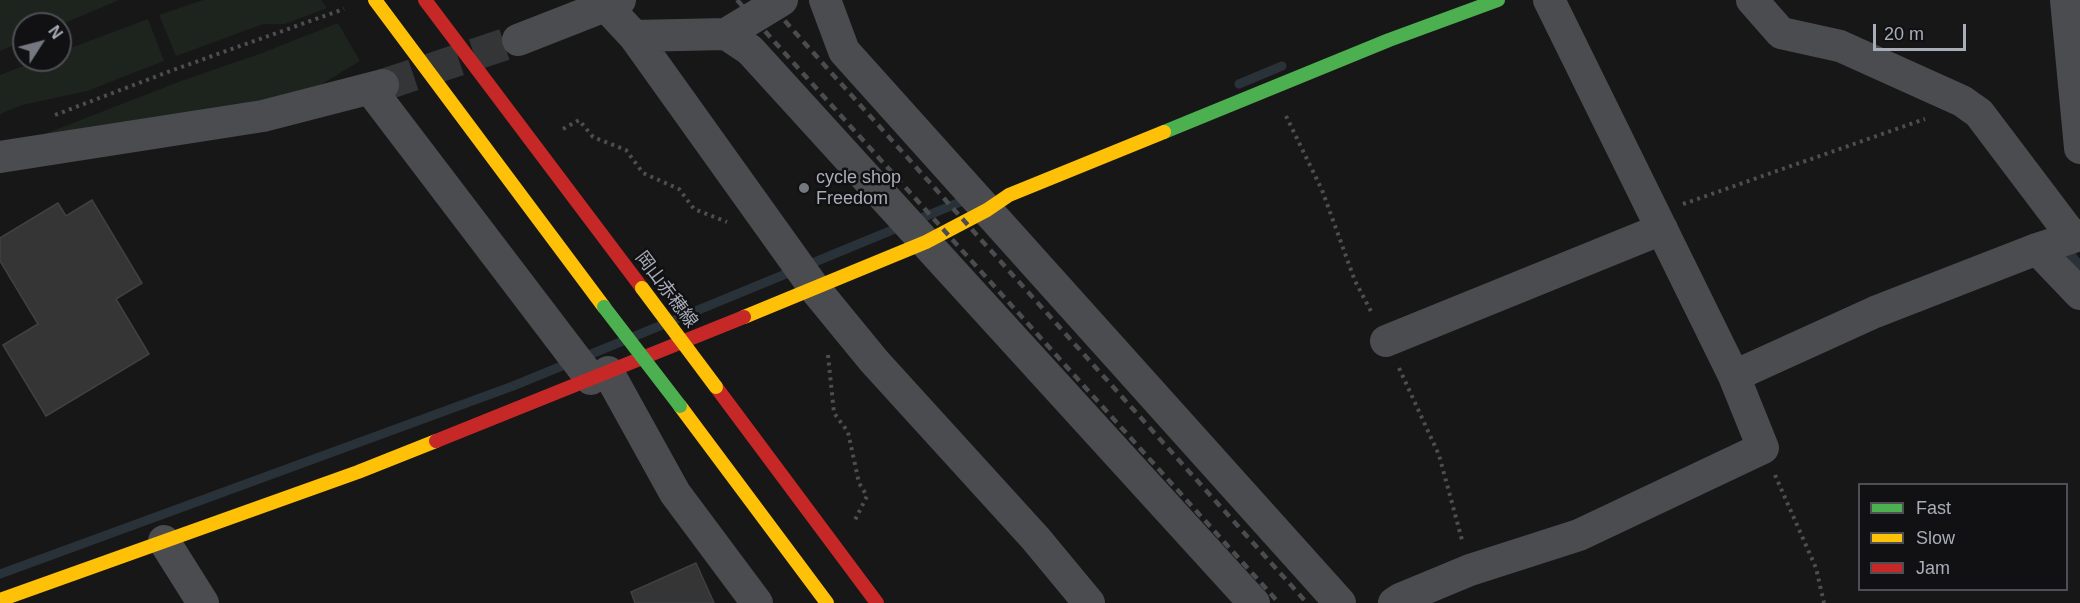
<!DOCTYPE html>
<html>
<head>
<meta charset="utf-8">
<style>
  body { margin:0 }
  #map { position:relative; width:2080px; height:603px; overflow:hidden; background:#171717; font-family:Helvetica,sans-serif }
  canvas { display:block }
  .legend { position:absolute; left:1858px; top:483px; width:210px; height:108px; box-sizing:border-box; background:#111113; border:2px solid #4d4f55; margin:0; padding:8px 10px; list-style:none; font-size:18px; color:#a8adb8 }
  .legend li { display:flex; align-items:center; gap:12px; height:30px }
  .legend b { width:30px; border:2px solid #4d4f55 }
  .north { position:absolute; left:12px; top:12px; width:60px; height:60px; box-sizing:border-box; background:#111113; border:2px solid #4d4f55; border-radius:50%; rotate:54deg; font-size:16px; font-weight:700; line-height:24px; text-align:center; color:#a8adb8 }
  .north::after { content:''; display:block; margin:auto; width:21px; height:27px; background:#757880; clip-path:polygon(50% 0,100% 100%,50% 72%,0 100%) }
  .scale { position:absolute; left:1873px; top:24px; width:93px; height:27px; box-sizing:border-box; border:3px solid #a8adb8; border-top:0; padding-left:8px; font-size:18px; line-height:21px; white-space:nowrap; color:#a8adb8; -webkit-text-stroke:4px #111113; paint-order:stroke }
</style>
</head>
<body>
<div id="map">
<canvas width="2080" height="603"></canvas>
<ul class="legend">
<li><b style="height:8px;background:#4caf50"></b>Fast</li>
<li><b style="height:8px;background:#ffc107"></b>Slow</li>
<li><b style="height:8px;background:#c62828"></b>Jam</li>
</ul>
<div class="north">N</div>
<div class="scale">20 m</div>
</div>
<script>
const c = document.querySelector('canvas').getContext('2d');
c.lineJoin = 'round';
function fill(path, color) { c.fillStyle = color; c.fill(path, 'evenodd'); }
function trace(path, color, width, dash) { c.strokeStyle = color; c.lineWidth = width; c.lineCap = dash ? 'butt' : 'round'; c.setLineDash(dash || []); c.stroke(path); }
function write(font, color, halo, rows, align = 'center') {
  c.font = font + ' Helvetica,"Noto Sans JP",sans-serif'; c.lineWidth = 5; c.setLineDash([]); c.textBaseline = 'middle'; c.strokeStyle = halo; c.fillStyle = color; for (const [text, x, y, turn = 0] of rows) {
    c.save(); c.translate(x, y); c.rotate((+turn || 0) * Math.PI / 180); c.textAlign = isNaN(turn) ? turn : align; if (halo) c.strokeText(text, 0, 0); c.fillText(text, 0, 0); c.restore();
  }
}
fill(new Path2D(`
  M0,0h119l-59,25 -36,-1v17l-24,10z
  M203,0h118l6,8 -42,16h-22l-87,32 -17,-41z
  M148,19l16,42 -77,30 -65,14 -22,9v-39l39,-15h21v-8z
  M338,23l22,38 -43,26 -118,28 -157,20 139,-54 81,-28z`), '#1d241e');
trace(new Path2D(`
  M1239,84l43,-18
  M2065,247l15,19
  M674,320l296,-122
  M0,574l513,-188 149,-61`), '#2a3239', 9);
const building = new Path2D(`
  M92,200l50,83 -26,16 33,55 -103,62 -43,-71 35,-21 -38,-63v-23l58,-35 8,13z
  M696,563l18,40h-79l-4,-11z`);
fill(building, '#353536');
trace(building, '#3f4043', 1.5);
trace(new Path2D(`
  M383,85l135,-45`), '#343537', 32, [32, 16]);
trace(new Path2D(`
  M55,115l118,-45 171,-61
  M1286,116l36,74 33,91 18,34
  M563,129l16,-9 14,17 33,13 17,23 36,16 15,20 33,13
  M1683,204l242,-85
  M828,355l6,58 14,19 11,51 8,13 -12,24
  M1399,368l40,87 23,85
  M1775,475l41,93 8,35`), '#4d4e52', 4, [3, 4.5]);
trace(new Path2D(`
  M825,0l19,51 496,552
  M1549,0l185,376
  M1752,0l29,33 59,13 122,55 17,12 93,123
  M2066,0l14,148
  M606,6l28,30 181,253 59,72 162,178 53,64
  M726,34l24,16 504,553
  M634,36l92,-2 56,-34
  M518,40l102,-40
  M371,90l220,289
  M0,157l263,-41 120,-31
  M2037,249l43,45
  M1386,341l276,-112
  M608,372l67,121 82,110
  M164,541l39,62
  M1394,603l6,-4 70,-29 109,-35 184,-87 -29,-72 141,-64 162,-63 43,-14`), '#4b4c50', 32);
trace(new Path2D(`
  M1164,132l225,-92 109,-40`), '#4caf50', 14);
trace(new Path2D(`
  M375,0l229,307
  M744,317l182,-75 61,-32 22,-15 155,-63
  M680,406l147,197
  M0,600l358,-128 78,-31`), '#ffc107', 14);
trace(new Path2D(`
  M425,0l217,288
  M716,387l161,216
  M436,441l308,-124`), '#c62828', 14);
trace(new Path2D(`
  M737,0l542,603
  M766,0l541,603`), '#4b4c4f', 4.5, [8, 6]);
trace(new Path2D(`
  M604,307l76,99`), '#4caf50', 14);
trace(new Path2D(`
  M642,288l74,99`), '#ffc107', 14);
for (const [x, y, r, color] of [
  [804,188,6,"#757880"]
]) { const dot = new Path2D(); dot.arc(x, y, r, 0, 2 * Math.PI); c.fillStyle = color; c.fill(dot); trace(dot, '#111113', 2); }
write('18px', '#a8adb8', '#111113', [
  ["cycle shop",816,178],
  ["Freedom",816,199]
], 'left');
write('18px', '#a8adb8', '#111113', [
  ["岡山赤穂線",666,290,53]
]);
</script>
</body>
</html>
